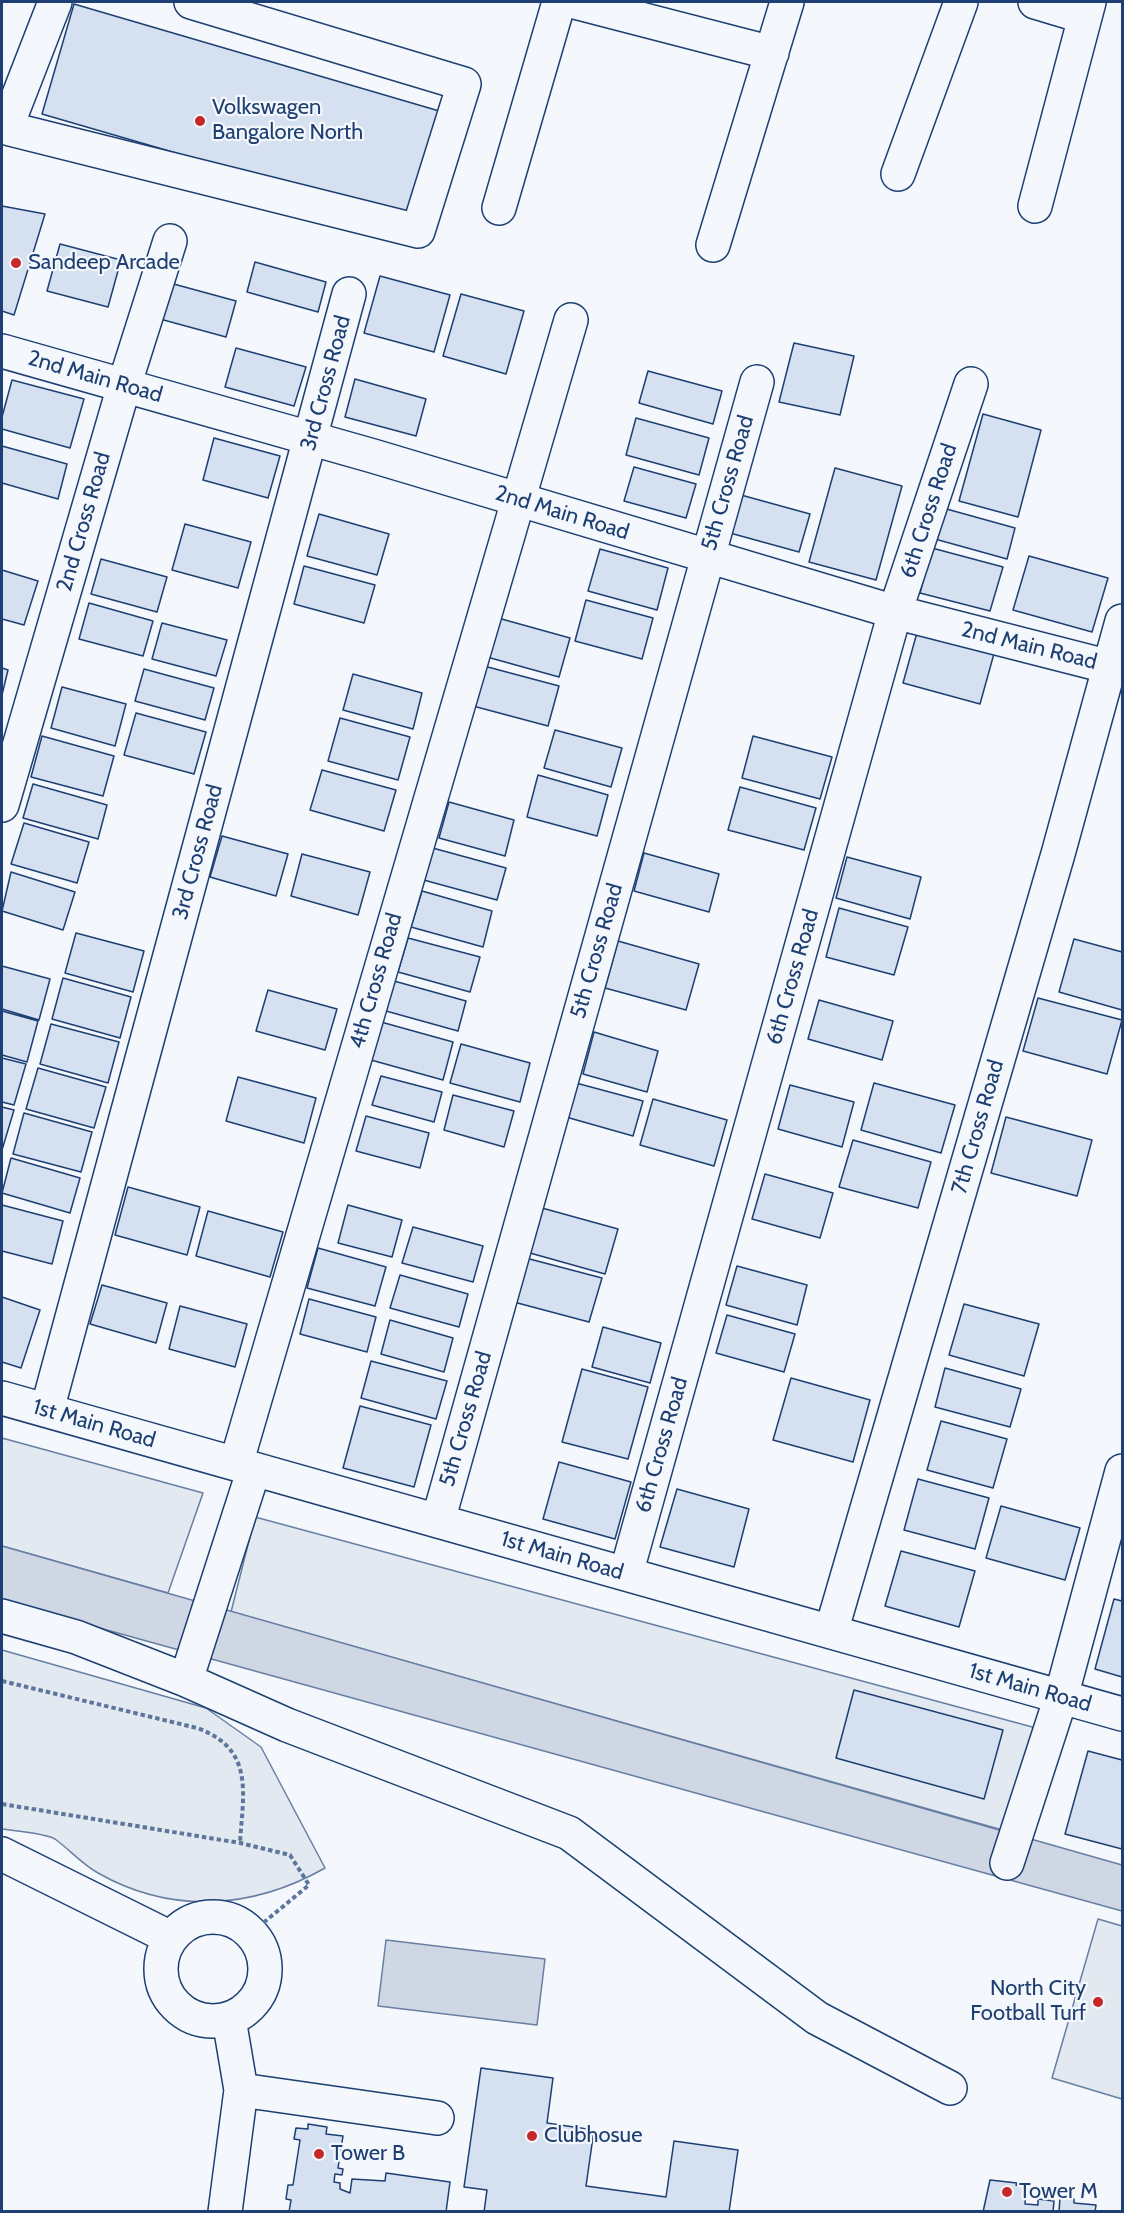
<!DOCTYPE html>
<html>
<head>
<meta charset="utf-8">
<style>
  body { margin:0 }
  #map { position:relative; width:1124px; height:2213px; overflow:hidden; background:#f4f7fb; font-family:Cabin,sans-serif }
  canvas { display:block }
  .frame { position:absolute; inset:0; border:3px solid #1d3f73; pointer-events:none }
</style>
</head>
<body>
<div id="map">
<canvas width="1124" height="2213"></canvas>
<div class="frame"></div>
</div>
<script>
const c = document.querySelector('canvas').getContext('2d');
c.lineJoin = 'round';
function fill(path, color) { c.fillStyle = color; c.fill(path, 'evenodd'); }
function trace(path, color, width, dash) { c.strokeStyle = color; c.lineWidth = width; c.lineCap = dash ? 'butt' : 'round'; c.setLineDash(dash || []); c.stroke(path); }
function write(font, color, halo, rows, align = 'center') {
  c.font = font + ' Cabin,sans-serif'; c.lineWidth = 4.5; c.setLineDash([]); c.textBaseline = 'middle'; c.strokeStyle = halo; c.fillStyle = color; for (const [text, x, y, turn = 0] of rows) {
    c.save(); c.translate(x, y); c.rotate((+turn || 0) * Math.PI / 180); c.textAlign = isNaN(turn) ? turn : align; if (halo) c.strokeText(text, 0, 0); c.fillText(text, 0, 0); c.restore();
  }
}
const green = new Path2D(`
  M2,1438l201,55 -35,100 -166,-47z
  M255,1517l781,211 -30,103 -775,-219z
  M2,1650l204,58 55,39 64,121c-72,41 -153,47 -227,5 -16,-9 -28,-23 -43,-34 -10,-6 -40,-8 -53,-10z
  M1098,1919l24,7v173l-70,-21z`);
fill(green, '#e3e9f0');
trace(green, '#687fa3', 1.5);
const water = new Path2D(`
  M2,1546l1120,319v46l-1120,-310z
  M386,1940l159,19 -8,66 -159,-19z`);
fill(water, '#cfd7e4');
trace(water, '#687fa3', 1.5);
const building = new Path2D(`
  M74,4l372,109 -33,109 -371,-108z
  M2,206l43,8 -31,101 -12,-4z
  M60,244l61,16 -13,47 -61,-16z
  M255,262l71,20 -8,30 -71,-20z
  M380,276l70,19 -16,57 -70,-19z
  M170,283l66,18 -10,36 -66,-18z
  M461,294l63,17 -18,63 -63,-18z
  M794,343l60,13 -14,59 -61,-13z
  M236,348l70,19 -12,39 -69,-19z
  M648,371l74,20 -9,33 -74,-21z
  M355,379l71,20 -10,37 -71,-19z
  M12,380l72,19 -14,49 -68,-19v-12z
  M983,414l58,16 -23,87 -59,-16z
  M636,418l73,20 -10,37 -73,-20z
  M214,438l66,18 -12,42 -65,-18z
  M2,446l65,18 -9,35 -56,-16z
  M634,467l62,17 -10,34 -62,-17z
  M835,468l67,18 -26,94 -67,-18z
  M741,495l69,19 -11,38 -69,-19z
  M943,508l72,20 -8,31 -72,-20z
  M319,514l70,20 -12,41 -70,-19z
  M185,524l66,18 -13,46 -66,-18z
  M932,548l71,19 -13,44 -70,-18z
  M600,549l68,19 -11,42 -69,-19z
  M1029,556l79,22 -16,54 -79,-22z
  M101,559l66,18 -10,35 -66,-18z
  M304,566l71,19 -11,38 -70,-19z
  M2,570l36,11 -14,44 -22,-6z
  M586,600l67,18 -11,41 -67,-18z
  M89,603l64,18 -10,35 -64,-17z
  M498,618l72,20 -11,39 -72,-20z
  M162,623l65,17 -11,36 -64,-17z
  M918,629l77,21 -15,54 -77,-21z
  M484,666l75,20 -11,40 -75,-20z
  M2,668l6,2 -6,25z
  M144,669l70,19 -9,32 -70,-19z
  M353,674l69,19 -9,36 -70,-19z
  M62,687l64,17 -11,42 -64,-18z
  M136,713l70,19 -12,42 -70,-19z
  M340,718l70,19 -12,43 -70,-19z
  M555,730l67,18 -11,39 -67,-19z
  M42,736l72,20 -11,40 -72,-19z
  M753,736l79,21 -12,42 -78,-21z
  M322,770l74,20 -12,41 -74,-21z
  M538,775l70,20 -11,41 -70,-19z
  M33,784l74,21 -9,34 -75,-21z
  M740,787l76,21 -12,42 -76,-20z
  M449,802l65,18 -9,36 -66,-18z
  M24,823l65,19 -12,41 -66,-19z
  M222,836l66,18 -12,42 -66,-19z
  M429,847l77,21 -9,32 -77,-21z
  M644,853l75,21 -10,38 -75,-21z
  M302,854l68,18 -12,43 -67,-19z
  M847,857l74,20 -11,42 -74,-21z
  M11,872l64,20 -12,38 -61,-19z
  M422,891l70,20 -9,36 -72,-20z
  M839,908l69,19 -14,48 -68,-18z
  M76,933l68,18 -11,41 -68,-19z
  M408,938l72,19 -10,35 -72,-20z
  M1074,939l48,13v58l-63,-18z
  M618,941l81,23 -13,46 -81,-22z
  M2,966l48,13 -11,41 -37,-11z
  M63,978l68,19 -11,41 -68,-19z
  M394,981l72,20 -8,30 -72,-20z
  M268,990l69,19 -12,41 -69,-19z
  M1038,998l84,22 -15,54 -84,-23z
  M819,1000l74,21 -11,39 -74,-21z
  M2,1011l36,10 -11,41 -25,-7z
  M381,1022l72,20 -10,38 -72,-20z
  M51,1024l68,18 -11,41 -68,-19z
  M594,1032l64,19 -11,41 -64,-18z
  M461,1044l69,19 -10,39 -70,-19z
  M2,1058l24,6 -12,41 -12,-3z
  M38,1068l68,19 -12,41 -68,-19z
  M381,1076l61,16 -8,30 -62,-17z
  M238,1077l78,21 -12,45 -78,-22z
  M576,1083l67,18 -10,35 -67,-19z
  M874,1083l81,22 -14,48 -80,-23z
  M790,1085l64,17 -12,45 -64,-18z
  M453,1095l61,16 -10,36 -60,-17z
  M653,1099l74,21 -13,46 -74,-21z
  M2,1107l12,3 -12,40z
  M24,1113l68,19 -11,40 -68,-18z
  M366,1116l63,17 -9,35 -64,-17z
  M1006,1117l86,23 -15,56 -86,-23z
  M853,1140l78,22 -13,46 -79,-21z
  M11,1158l69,20 -10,35 -68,-20z
  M765,1174l68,19 -13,45 -68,-19z
  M128,1187l72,20 -13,48 -72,-20z
  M2,1205l61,16 -11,43 -50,-13z
  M348,1205l54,15 -10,37 -54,-14z
  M542,1208l76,21 -13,45 -75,-21z
  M208,1211l75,21 -13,45 -74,-21z
  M413,1227l70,19 -10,36 -71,-19z
  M318,1248l68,19 -11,39 -68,-18z
  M522,1257l80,21 -13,44 -79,-21z
  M737,1266l70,19 -10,40 -71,-20z
  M400,1275l68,19 -9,33 -69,-19z
  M102,1285l65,18 -11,40 -66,-19z
  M2,1297l38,13 -19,58 -19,-6z
  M309,1299l67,18 -9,35 -67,-18z
  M964,1304l75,20 -15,52 -75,-21z
  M180,1306l67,18 -12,43 -66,-18z
  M727,1315l68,19 -11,38 -68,-19z
  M390,1320l63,18 -9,34 -63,-18z
  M603,1327l58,16 -11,40 -58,-16z
  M371,1361l76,20 -11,38 -75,-21z
  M945,1368l76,21 -11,38 -75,-20z
  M582,1369l66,18 -20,72 -66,-17z
  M791,1378l79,22 -17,62 -80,-22z
  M360,1406l71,19 -17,62 -71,-19z
  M941,1421l66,18 -14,49 -66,-18z
  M559,1462l72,20 -16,57 -72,-20z
  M918,1479l71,19 -14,51 -71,-19z
  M677,1489l72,20 -15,58 -74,-20z
  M1001,1506l79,22 -15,52 -79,-22z
  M901,1551l74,20 -16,56 -74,-21z
  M1114,1599l8,2v76l-27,-8z
  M854,1690l149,40 -19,69 -148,-41z
  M1088,1751l34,9v89l-57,-15z
  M481,2068l72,10 -6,45 47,7 -8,56 80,11 8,-56 64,9 -9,62h-245l3,-22 -23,-3z
  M308,2124l19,3 -1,7 17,2 -5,32 5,1 -1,6 -7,-1 -1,8 6,1v6l10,4 2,-14 33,2 1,-8 64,9 -4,30h-157l2,-12 -5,-1 2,-14h5l7,-45 -6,-1 2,-11 12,1z
  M990,2180l27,3 -1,2 10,2 -1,17 13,1v-6l16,2 -1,11h-70z
  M1060,2197l14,2v4l22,2 -1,7h-36z`);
fill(building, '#d5e0f0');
trace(building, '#1d3f73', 1.5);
const minor = new Path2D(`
  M575,2l197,51
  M1035,2l50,15
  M2,127l416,104 46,-147 -273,-82
  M6,128l49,-126
  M898,174l63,-172
  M1035,206l54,-204
  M499,208l60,-206
  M713,245l74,-243
  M2,351l371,105 522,156 227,58
  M2,805l122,-419 46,-145
  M2,1398l1120,316
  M47,1410l302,-1116
  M236,1464l335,-1144
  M438,1521l319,-1139
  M626,1574l269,-962 76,-228
  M2,1616l74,21 110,43 101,45 282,108 248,185 133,70
  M831,1632l227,-778 64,-233
  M186,1680l68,-211
  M2,1854l169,84
  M1007,1863l54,-166 61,-226
  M161 1969a52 52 0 1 1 104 0a52 52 0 1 1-104 0Z
  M241,2090l196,28
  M225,2212l16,-122 -12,-71`);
trace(minor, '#1d3f73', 36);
trace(new Path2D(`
  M2,1681l195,47c58,21 46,65 43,115
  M2,1804l238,39 50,12 19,30 -58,48`), '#5e769c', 4, [4.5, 3]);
trace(minor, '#f4f7fb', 33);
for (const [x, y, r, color] of [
  [200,121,6,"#c62828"],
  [16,263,6,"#c62828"],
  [1098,2002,6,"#c62828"],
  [532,2136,6,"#c62828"],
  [319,2154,6,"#c62828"],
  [1007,2192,6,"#c62828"]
]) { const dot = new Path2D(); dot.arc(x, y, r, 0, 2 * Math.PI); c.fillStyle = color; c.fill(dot); trace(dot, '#f4f7fb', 2); }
write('22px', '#1d3f73', '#f4f7fb', [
  ["Volkswagen",212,108],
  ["Bangalore North",212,133],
  ["Sandeep Arcade",28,263],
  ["North City",1086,1989,"right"],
  ["Football Turf",1086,2014,"right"],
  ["Clubhosue",544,2136],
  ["Tower B",331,2154],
  ["Tower M",1019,2192]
], 'left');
write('22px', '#1d3f73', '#f4f7fb', [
  ["2nd Main Road",95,377,16],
  ["3rd Cross Road",326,383,-75],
  ["5th Cross Road",728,483,-74],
  ["6th Cross Road",929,511,-72],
  ["2nd Main Road",562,513,17],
  ["2nd Cross Road",84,522,-74],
  ["2nd Main Road",1029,646,14],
  ["3rd Cross Road",198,852,-75],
  ["5th Cross Road",597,951,-74],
  ["6th Cross Road",793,977,-74],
  ["4th Cross Road",376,981,-74],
  ["7th Cross Road",978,1127,-74],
  ["5th Cross Road",466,1419,-74],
  ["1st Main Road",94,1424,16],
  ["6th Cross Road",662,1445,-74],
  ["1st Main Road",562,1556,16],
  ["1st Main Road",1030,1688,16]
]);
</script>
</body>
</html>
